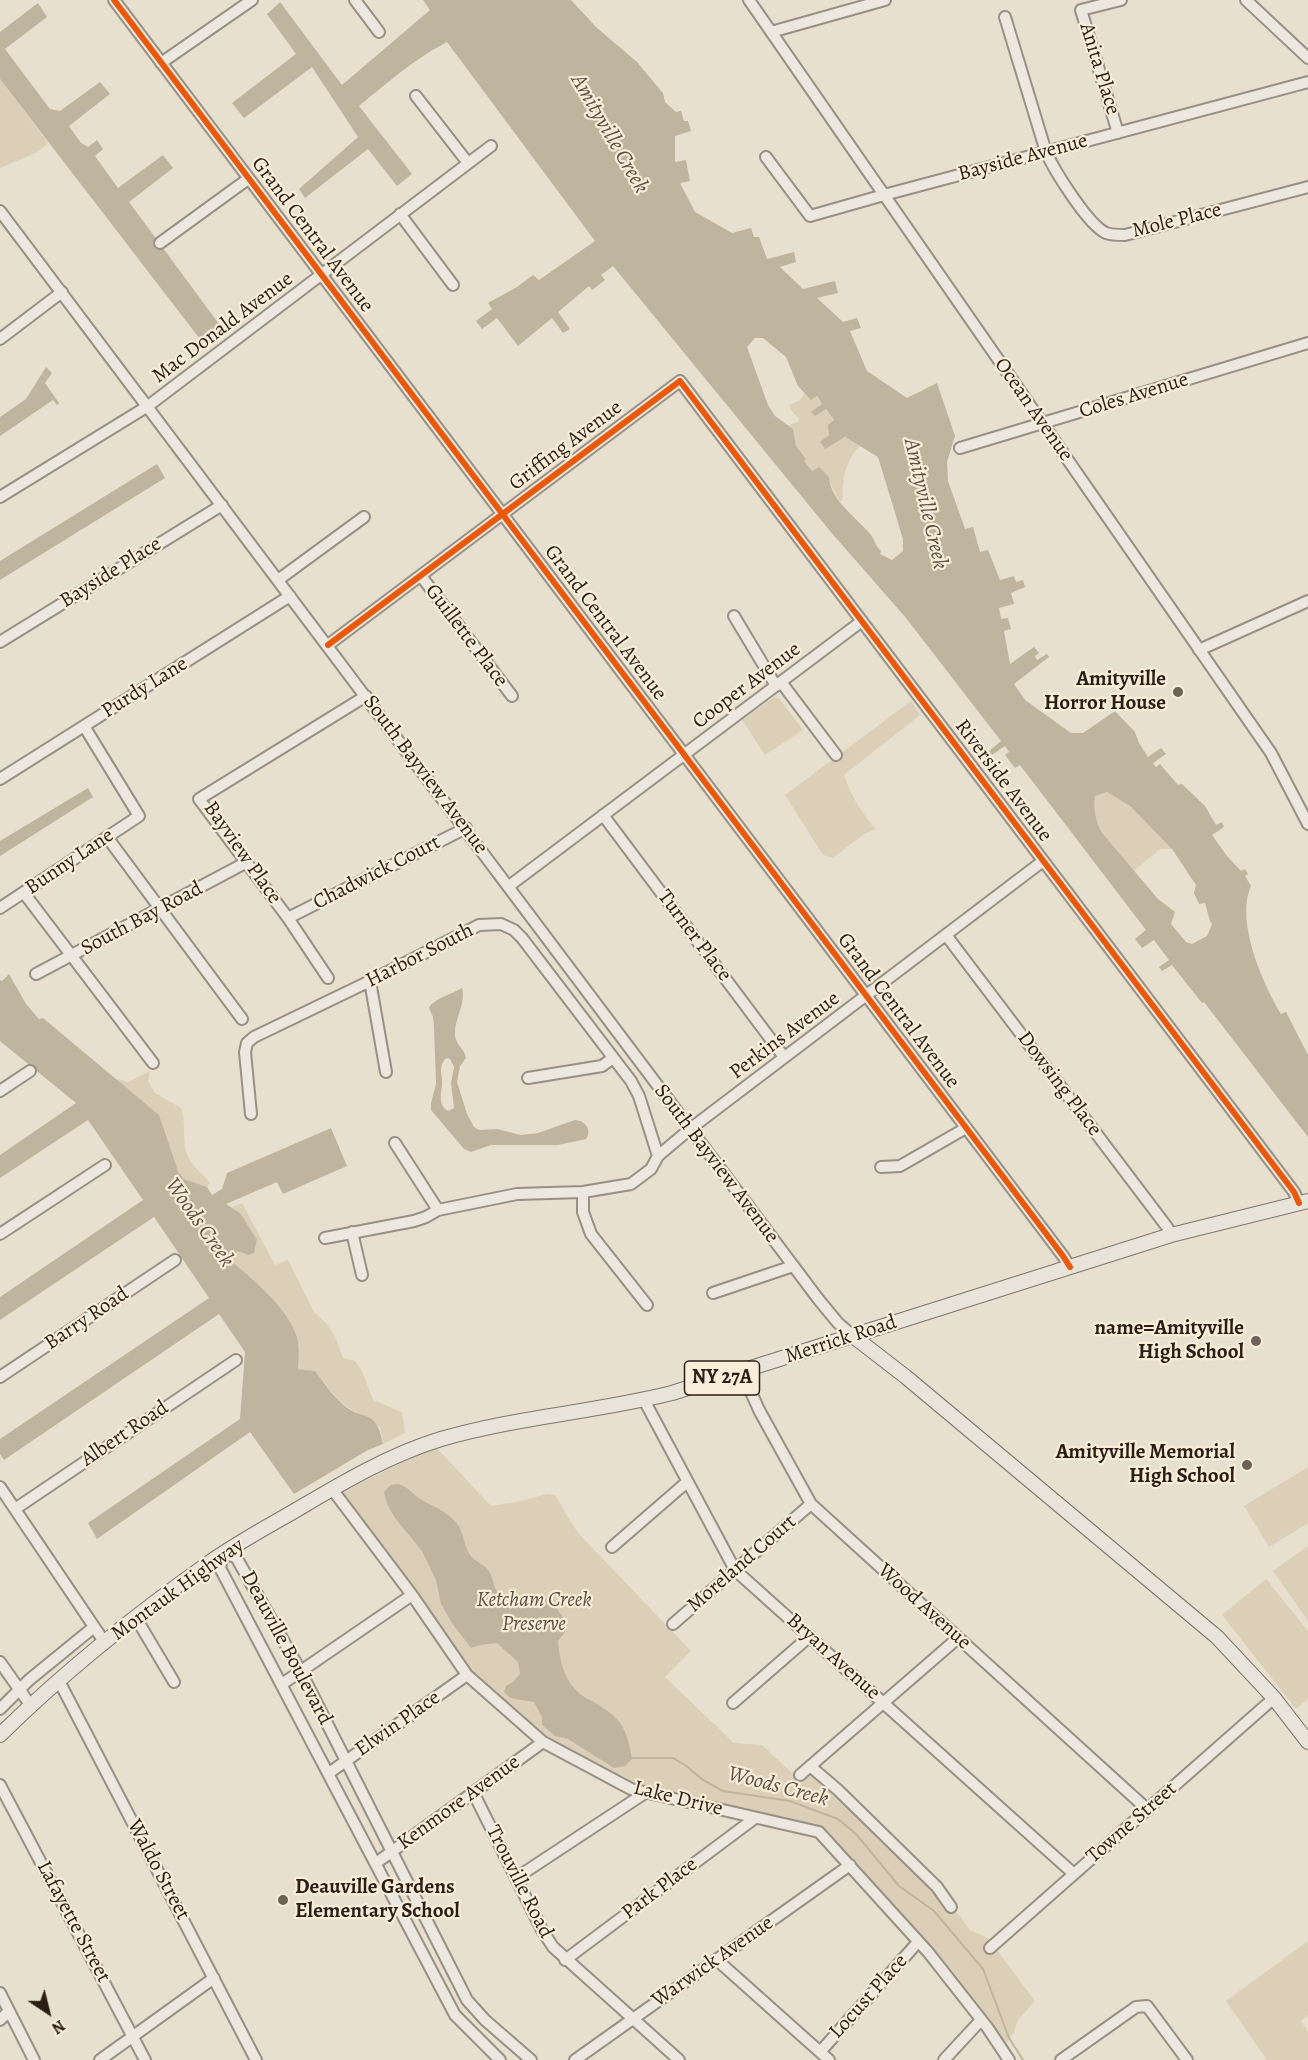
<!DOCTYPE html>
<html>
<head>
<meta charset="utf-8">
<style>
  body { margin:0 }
  #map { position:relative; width:1308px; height:2060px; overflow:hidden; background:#e8e0ce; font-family:Alegreya,serif }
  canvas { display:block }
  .north { position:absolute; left:18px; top:1982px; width:60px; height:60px; -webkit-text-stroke:4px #f7edd8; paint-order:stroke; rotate:145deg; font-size:16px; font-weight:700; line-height:24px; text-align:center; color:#2b1e14 }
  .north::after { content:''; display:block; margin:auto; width:21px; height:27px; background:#2b1e14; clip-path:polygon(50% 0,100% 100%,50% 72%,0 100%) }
</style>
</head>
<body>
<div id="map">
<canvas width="1308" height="2060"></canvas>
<div class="north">N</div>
</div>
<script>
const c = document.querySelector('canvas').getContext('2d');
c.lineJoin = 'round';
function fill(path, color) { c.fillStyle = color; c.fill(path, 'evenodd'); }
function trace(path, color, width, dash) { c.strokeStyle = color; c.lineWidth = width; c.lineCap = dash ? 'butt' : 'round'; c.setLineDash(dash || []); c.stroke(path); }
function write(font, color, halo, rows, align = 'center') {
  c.font = font + ' Alegreya,serif'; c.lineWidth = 4.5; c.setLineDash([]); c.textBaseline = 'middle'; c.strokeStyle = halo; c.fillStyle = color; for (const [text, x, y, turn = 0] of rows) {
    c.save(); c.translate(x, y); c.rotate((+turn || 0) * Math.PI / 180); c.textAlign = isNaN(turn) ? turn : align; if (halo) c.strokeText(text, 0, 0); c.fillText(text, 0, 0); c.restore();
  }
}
fill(new Path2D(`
  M0,79l48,64 -10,9 -38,16z
  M805,393l6,6 5,-3 6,8 -10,8 14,-3 8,12 -8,18 -1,9 20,-11 15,9c-10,9 -15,23 -17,37 -1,7 1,12 -2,20 -8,-13 -12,-26 -22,-36l-7,5 -8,-11 2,-2 -10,-13 -3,-16 -4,-5 9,-3 1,-4 -6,-5 -4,-8 11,-5z
  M774,697l5,1 24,32 -38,25 -23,-35z
  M911,701l9,14 -76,60c6,19 18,39 32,54l-12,5 -31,24 -10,-3 -38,-60z
  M1107,792l23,14 42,43h-12l-26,22c-19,-22 -44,-43 -39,-75z
  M150,1071l-2,10 7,12 26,15c6,16 0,34 7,49 5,10 15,17 22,26l-3,4 -23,-8 -67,-100 11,3z
  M242,1203l33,62 13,-5 26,52 11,10 10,14 8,22 12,3 7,10 11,29 29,12 3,21 -22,11 -3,-17 -40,-25 -25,-31 -17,-2c1,-12 2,-25 -3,-37 -10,-25 -42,-53 -63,-70l5,-11 11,4 -8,-42 -9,-5z
  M435,1446l56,60 26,-4 30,-8 8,1c9,14 15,28 26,41l110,115 -26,26 69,66 28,2 30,28 10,-7 158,150 10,14 18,8 47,63 -17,19 -4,12 -7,11 -11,-12 -38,-50 -138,-153 -191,-42 -47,-25 -44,-28 -70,-62 -125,-179z
  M1308,1467v56l-39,24 -25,-41z
  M1308,1546v75l-35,-50z
  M1266,1579l42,52v68l-12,10 -74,-94z
  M1308,1941v74l-7,6 7,11v28h-41l-41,-59z`), '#dbd0b7');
fill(new Path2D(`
  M423,0h148l25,27 41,35 26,31 2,9 11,10 5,-1 3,10h4l3,10 -16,5v26l11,-2 4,21 -10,2 15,29 37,21 19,-5 3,9h5l8,22 27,-7 2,10 -16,5 23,22 32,-8 3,12 -21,5 26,24 14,-4 4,10 -11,3 17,40 40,27 30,-15 18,53 -8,26 1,19 17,48 8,-2 7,25 8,-2 12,30 14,-4 2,6 7,-2 2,7 -14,6 3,11 -15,4 2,11 7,-1 3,11 -7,2 6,33 24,-17 5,6 -4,3 2,4 10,-6 2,3 -35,27 11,16 46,33h12l32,-22 20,21 4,11 9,14 13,-9 5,6 -13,9 3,4 4,-3 18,21 4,-1 23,22 11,19 6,-3 2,5 -12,8 15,21 14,15 4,-2 3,5 -3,2 6,10c-16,35 12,98 30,128l5,-2 22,43v82l-104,-135 -2,1 -30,-38 -10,6 -3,-4 10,-7 -15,-20 -12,8 -7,-9 11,-9 -126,-165 -5,3 -10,-13 4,-3 -4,-6 -13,9 -3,-4 12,-10 -95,-123 -76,-87 -217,-265 -12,9 4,5 -13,10 -3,-4 -31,26 12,17 -7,4 -11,-15 -34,28 -21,-28 -15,11 -6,-8 16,-12 -4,-6 29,-16 16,-12 6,5 56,-39 -148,-199c-33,17 -60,41 -88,64l53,68 -15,12 -29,-37 -63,49 -6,-9 59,-52 -46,-70 -68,51 -12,-15 64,-49 -29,-40 13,-12 62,83 88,-75zM755,338h8l23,19 12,29 13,14 6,-4 5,8 -11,8 4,4 11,-7 8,11 -6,5 1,10 -9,7 5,7 20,-12 33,20 25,82v12l-11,9 -12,-6 1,-3c-6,-5 -6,-11 -10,-16 -14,-17 -41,-35 -42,-58l-10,-10 -7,4 -8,-10 2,-2 -10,-13 -3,-17 -18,-13 -7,-11 -21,-58zM1107,792l23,14 42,43 24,36 -2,8 5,11 6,-1 5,18 2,3 -5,12 -15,8 -6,-2 -15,-18 4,-12 -17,-13 -55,-65c-7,-11 -10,-25 -8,-38z
  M38,3l9,14 -42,32 45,60 10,2 40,-29 10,12 -41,32 12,17 7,4 9,-7 6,9 -8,7 23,32 45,-33 10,13 -44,34 93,126 -19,15 -203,-264v-47z
  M46,367l6,6 -7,10 14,20 -2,2 -4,-5 -53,36v-19l26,-18z
  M157,464l8,14 -165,102v-19z
  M88,788l5,9 -93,59v-15z
  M9,974l17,30 13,15 4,-1 116,97 19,56 6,8 23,8 5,8 10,-6 5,-16 104,-45 16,38 -64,28 -6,-12 -51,22 14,9 17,27 -3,13 -6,2 -11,-4 -5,11c21,17 53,44 63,70 5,11 4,25 3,37l17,2c8,10 15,21 24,30 23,23 37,4 44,43l-15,6 -74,44 -44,-62 -153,107 -9,-16 152,-104 5,-67 -26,-38 -215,146 -4,-6v-15l209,-141 -55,-81 -154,103v-23l143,-97 -55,-80 -88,58v-23l76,-52 -76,-62v-61l2,1z
  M462,988c4,15 -6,28 -7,43 -1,14 9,16 11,27l-6,8 -3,16 10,32 7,13 5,3 18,-1 24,6 17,-2 37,-13 6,1c7,5 10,10 5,18l-28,6h-67l-20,7 -7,-3 -33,-39v-7l5,-19 -2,-58 -1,-9 -4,-9c4,-9 23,-14 33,-20zM447,1058l3,1 4,8 -3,16 3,25 -6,3c-10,-6 -7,-16 -6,-26 1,-10 -5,-20 5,-27z
  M398,1484c10,3 14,9 22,15 13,8 28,12 38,26 6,9 6,21 12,30 6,8 16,9 20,18 6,12 2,20 18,25 23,7 31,-15 49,11 5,7 9,11 10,20l-9,12c2,23 7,44 28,57 13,7 25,13 34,25 7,9 10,24 12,36l-7,7 -11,2 -46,-29 -13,-3 -13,-11v-8l-8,-15 -24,-4 -6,-6 2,-6 7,-4 7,-8 -2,-12 -21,-19 -17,2 -9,3 -19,-25 -11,-19 -5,-24 -14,-29 -27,-33 -8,-14 -3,-12 7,-7z`), '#bfb49d');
trace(new Path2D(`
  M631,1758h42l12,7 18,15 20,11 67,10 48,18 18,15 43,52 35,25 49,58 26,69 14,22`), '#bfb49d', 2);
const minor = new Path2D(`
  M114,0l949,1256 7,11
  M355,0l24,32
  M749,0l522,753 37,71
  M1246,0l62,58
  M1005,17l41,135c8,18 42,73 60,81 5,2 13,2 19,2l183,-48
  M771,32l114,-32
  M161,63l91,-63
  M416,96l52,67
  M1118,133l-37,-123 40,-10
  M766,157l44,59 74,-21 424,-113
  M0,211l819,1089 19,23 15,13
  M400,214l53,71
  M160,243l88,-64
  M0,339l62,-47
  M960,448l348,-105
  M0,497l148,-91 343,-260
  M421,576l91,120
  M278,580l86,-63
  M734,616l42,70
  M0,642l222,-137
  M328,645l352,-264 614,811 5,11
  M1199,650l109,-49
  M781,682l55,73
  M0,779l290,-183
  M603,815l181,242
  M107,837l135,182
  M509,886l353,-265
  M24,893l129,170
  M0,908l139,-92 -55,-90
  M288,918l178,-90
  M946,935l221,292 4,8
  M36,974l211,-112
  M328,978l-40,-60 -89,-119 167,-103
  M370,981l16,91
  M528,1078l74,-12 11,-8
  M0,1091l30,-20
  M251,1114l-6,-62 2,-9 7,-6 116,-56 109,-56 22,-1 13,6 8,8 109,143 8,15 19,60
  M395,1143l43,67 79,-16 66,-2 48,-8 20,-15 7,-13 32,-27 353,-268
  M881,1167l19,-1 66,-38
  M583,1192v20l8,22 56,71
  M352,1232l10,43
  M0,1234l105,-69
  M325,1238l89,-17 12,-4 12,-7
  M713,1293l80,-27
  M742,1372l17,38 52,94 337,306
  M0,1377l175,-117
  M644,1400l91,170 339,304
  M0,1487l105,156
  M332,1489l80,106 55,80 76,67 88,47 188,43 109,120 59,75 22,33
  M15,1509l221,-149
  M612,1547l75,-65
  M136,1618l38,64
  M673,1624l138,-120
  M0,1662l31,44
  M59,1681l197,379
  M282,1684l130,-89
  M733,1703l77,-67
  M0,1709l29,-29 65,-53
  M810,1766l28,24 99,97 14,20
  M329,1773l138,-98
  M800,1775l158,-137
  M0,1785l145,275
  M474,1794l68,136 11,17 126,113
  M376,1863l167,-121
  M516,1878l129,-85
  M990,1948l284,-250
  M565,1960l190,-142
  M717,1960l112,100
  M0,1993l34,67
  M0,2020l9,-9
  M820,2052l98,-110
  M100,2060l114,-82
  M500,2060l-45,-45 -235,-447 3,-14 13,3 65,115 166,328 18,20 46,40
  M575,2060l275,-195
  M944,2060l37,-40
  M1061,2060l75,-53 11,-1 40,54`);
const major = new Path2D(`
  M853,1336l53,41 311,260 57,61 34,44
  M0,1735c63,-62 134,-119 206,-170 30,-22 65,-40 97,-59 44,-26 89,-52 138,-67 76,-22 155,-27 231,-46l499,-158 137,-34`);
trace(minor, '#979085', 14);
trace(major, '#7c766c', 16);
trace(minor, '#ece8df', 10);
trace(major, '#e9e4da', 14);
trace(new Path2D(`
  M114,0l949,1256 7,11
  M328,645l352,-264 614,811 5,11`), '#e8590c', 6);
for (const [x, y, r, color] of [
  [1178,692,6,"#6d6255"],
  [1256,1341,6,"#6d6255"],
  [1247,1465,6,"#6d6255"],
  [283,1900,6,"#6d6255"]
]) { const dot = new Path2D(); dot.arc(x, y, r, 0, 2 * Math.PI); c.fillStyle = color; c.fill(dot); trace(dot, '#f7edd8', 2); }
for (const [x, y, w] of [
  [722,1378,75]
]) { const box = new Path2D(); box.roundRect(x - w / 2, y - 17, w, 34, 4.5); c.fillStyle = '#f7edd8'; c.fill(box); trace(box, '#2b1e14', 1.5); }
write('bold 20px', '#2b1e14', null, [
  ["NY 27A",722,1378]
]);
write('21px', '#2b1e14', '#f7edd8', [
  ["Anita Place",1099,69,73],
  ["Bayside Avenue",1023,158,-15],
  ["Mole Place",1177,221,-14],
  ["Grand Central Avenue",312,235,53],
  ["Mac Donald Avenue",223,328,-37],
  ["Coles Avenue",1134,396,-17],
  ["Ocean Avenue",1033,410,55],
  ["Griffing Avenue",566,446,-37],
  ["Bayside Place",111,573,-32],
  ["Grand Central Avenue",605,623,53],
  ["Guillette Place",466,636,53],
  ["Cooper Avenue",747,686,-37],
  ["Purdy Lane",145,688,-32],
  ["South Bayview Avenue",425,775,53],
  ["Riverside Avenue",1003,781,53],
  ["Bayview Place",242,853,55],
  ["Bunny Lane",70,862,-34],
  ["Chadwick Court",377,873,-27],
  ["South Bay Road",142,919,-28],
  ["Turner Place",694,936,53],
  ["Harbor South",420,956,-27],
  ["Grand Central Avenue",898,1011,53],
  ["Perkins Avenue",785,1036,-37],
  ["Dowsing Place",1059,1084,53],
  ["South Bayview Avenue",716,1164,53],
  ["Barry Road",87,1319,-34],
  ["Merrick Road",841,1340,-18],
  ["Albert Road",125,1434,-34],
  ["Moreland Court",742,1564,-41],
  ["Montauk Highway",178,1590,-36],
  ["Wood Avenue",924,1607,42],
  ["Deauville Boulevard",286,1648,62],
  ["Bryan Avenue",833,1657,42],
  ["Elwin Place",398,1724,-35],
  ["Lake Drive",678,1799,14],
  ["Kenmore Avenue",459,1803,-36],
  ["Towne Street",1132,1823,-41],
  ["Waldo Street",158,1870,62],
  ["Trouville Road",519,1882,63],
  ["Park Place",660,1889,-37],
  ["Lafayette Street",73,1922,62],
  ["Warwick Avenue",713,1962,-35],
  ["Locust Place",869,1997,-48]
]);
write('bold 21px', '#2b1e14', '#f7edd8', [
  ["Amityville",1166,680],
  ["Horror House",1166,704],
  ["name=Amityville",1244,1329],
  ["High School",1244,1353],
  ["Amityville Memorial",1235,1453],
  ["High School",1235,1477],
  ["Deauville Gardens",295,1888,"left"],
  ["Elementary School",295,1912,"left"]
], 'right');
write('italic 21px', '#5d4f40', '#f7edd8', [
  ["Ketcham Creek",534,1601],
  ["Preserve",534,1625]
]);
write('italic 22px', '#5f5242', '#f7edd8', [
  ["Amityville Creek",609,134,60],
  ["Amityville Creek",925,504,77],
  ["Woods Creek",199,1223,55],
  ["Woods Creek",778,1787,15]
]);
</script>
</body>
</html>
